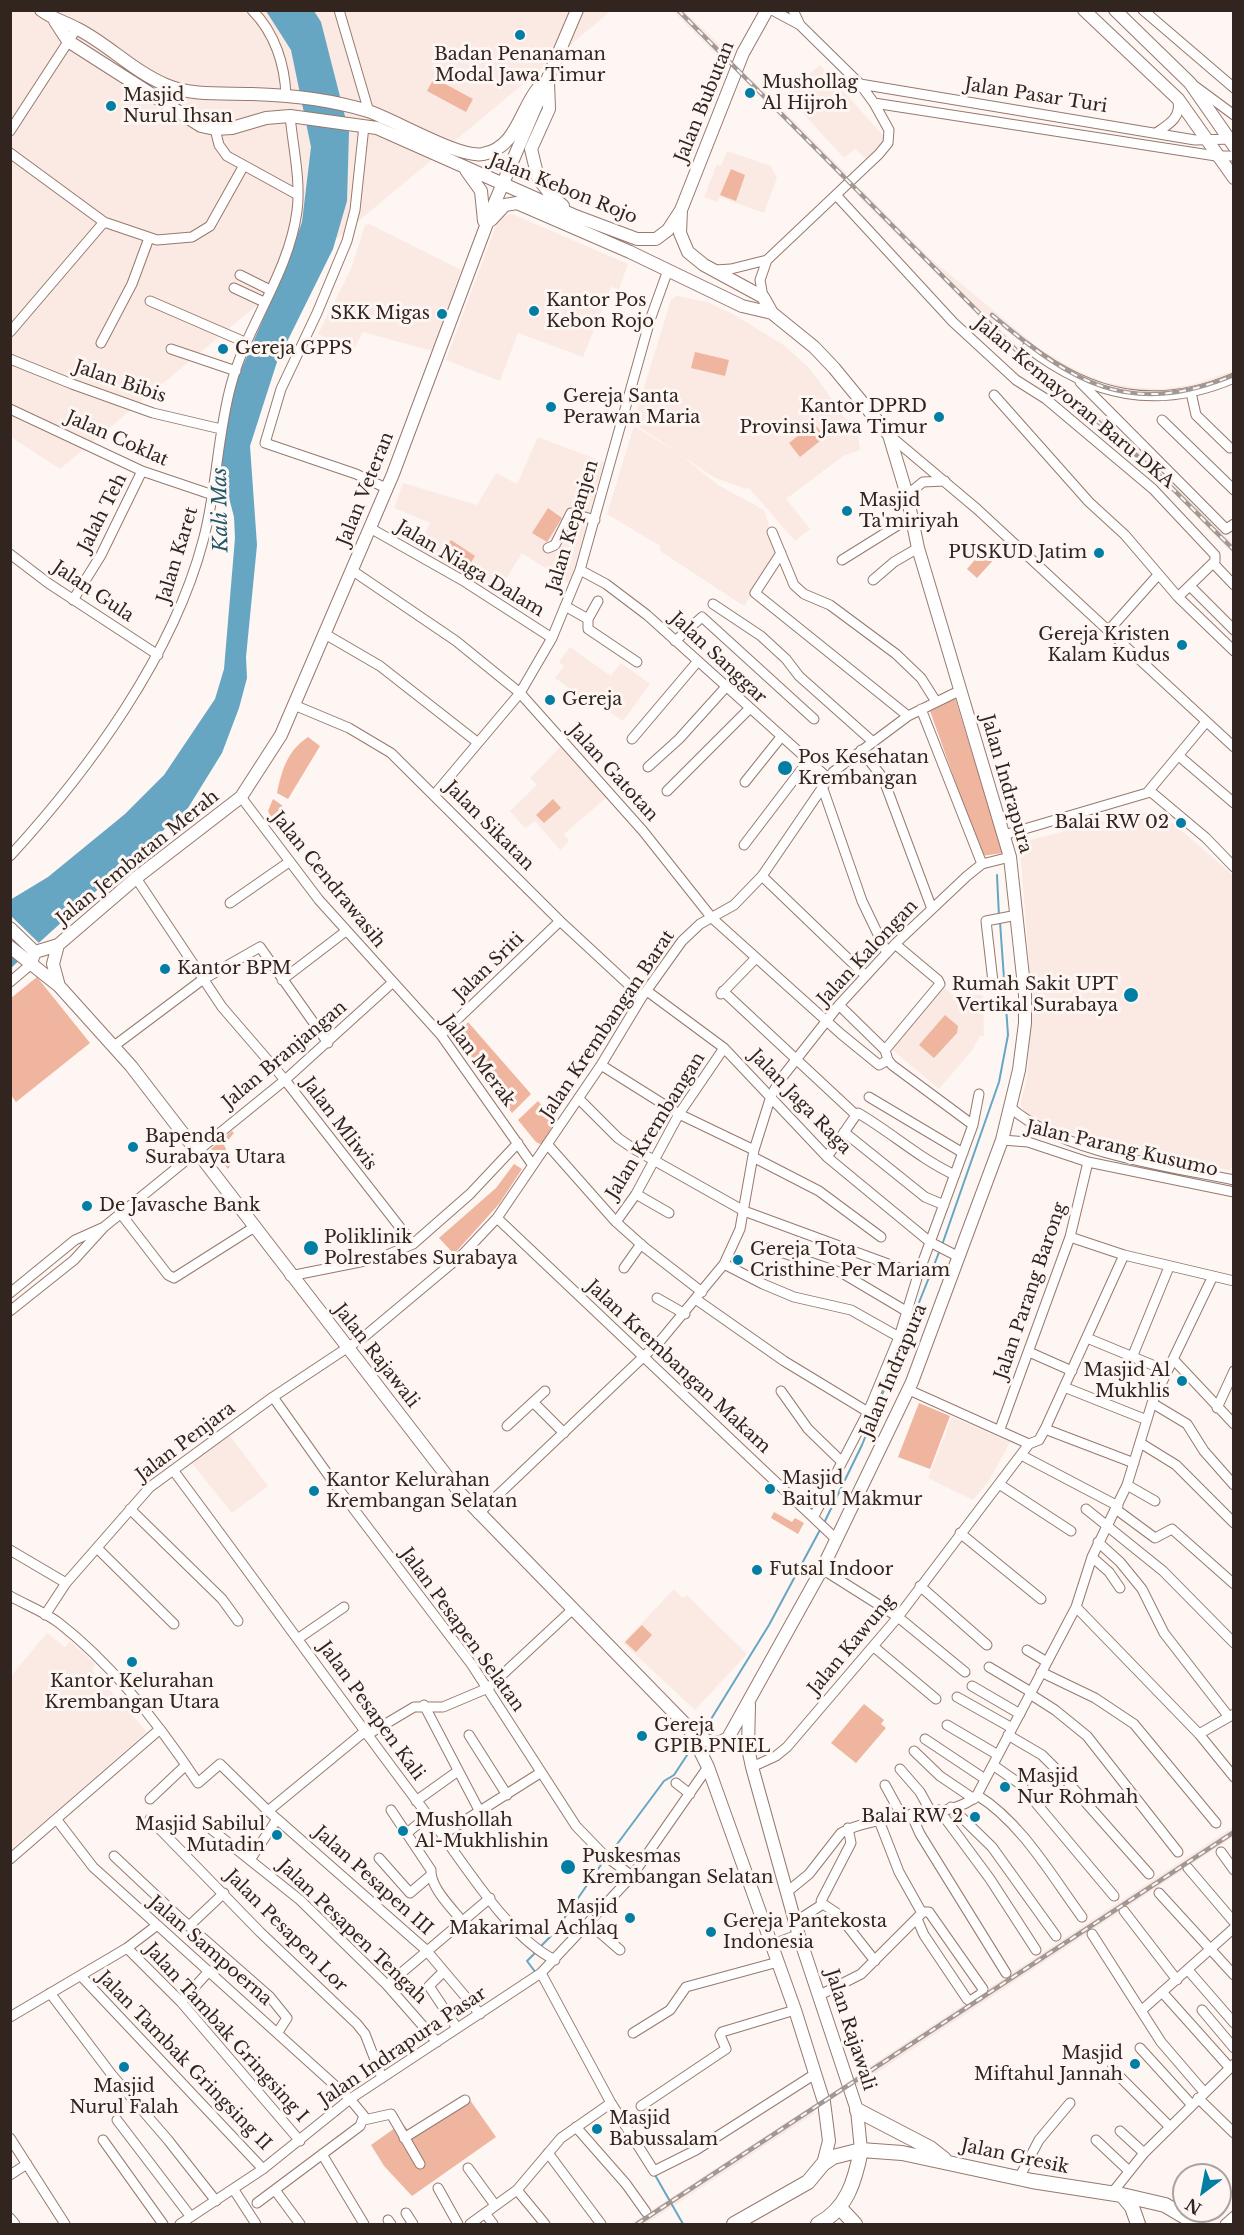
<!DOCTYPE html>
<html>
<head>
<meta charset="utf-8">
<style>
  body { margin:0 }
  #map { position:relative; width:1244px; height:2235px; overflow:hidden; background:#fdf6f3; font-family:"Libre Baskerville",serif }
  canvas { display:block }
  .frame { position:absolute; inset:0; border:12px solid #322520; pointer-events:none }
  .north { position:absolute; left:1172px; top:2163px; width:60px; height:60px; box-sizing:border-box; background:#fdf6f3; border:2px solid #aca29f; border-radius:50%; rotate:212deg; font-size:16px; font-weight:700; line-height:24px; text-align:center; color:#322520 }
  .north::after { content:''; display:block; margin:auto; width:21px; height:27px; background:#027ea4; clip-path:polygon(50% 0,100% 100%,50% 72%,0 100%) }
</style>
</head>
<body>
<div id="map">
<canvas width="1244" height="2235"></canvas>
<div class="frame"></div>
<div class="north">N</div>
</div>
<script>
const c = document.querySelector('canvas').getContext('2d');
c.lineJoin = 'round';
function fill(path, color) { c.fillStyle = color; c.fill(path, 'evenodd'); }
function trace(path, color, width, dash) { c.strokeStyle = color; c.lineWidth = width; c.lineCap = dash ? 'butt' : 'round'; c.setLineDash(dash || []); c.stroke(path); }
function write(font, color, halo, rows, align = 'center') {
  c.font = font + ' "Libre Baskerville",serif'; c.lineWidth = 6; c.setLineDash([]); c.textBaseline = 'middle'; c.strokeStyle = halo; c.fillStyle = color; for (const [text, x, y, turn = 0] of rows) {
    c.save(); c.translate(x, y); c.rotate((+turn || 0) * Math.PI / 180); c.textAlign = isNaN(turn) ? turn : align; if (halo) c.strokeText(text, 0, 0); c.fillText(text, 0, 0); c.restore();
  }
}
fill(new Path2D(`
  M10,11h601l-551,458 -49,-32z
  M673,11h11l37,35 -6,7z
  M820,65l67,75 -20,20 -12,-11 -11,9 -58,-63z
  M752,79l95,95 -5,4 -93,-93z
  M727,151l44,15 6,12 -13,35 -44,-16 -3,5 -13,-5 13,-33 4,2z
  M862,190l68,68 110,91 32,19 28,13 31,6 32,2 31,-5 39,-13v7l-38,12 -62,4 -35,-9 -62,-33 -41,-33 -3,3 58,55 64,51 48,44 71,72v10l-77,-79 -110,-93 -189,-187z
  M512,214l116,50 -9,25 -8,-2 -28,70 -65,-24 -18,48 -54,-21 53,-143z
  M369,224l92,46 -7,19 4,2 -22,61 -73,-20 -11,21 -34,-19 33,-65 14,-44z
  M677,296l30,6 26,12 52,32 26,24 47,66 2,14 -17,6 -57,43 24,30 -15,12 -46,-53 -3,1 -31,-11 -33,-22 36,29 46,25 14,45 -34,51 -84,-55v-5l-53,-32 27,-88 44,27 -45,-30 38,-123z
  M538,437l66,25 -34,122 -48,-31 -26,42 -79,-45 13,-27 -36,-15 9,-25 74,22 19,-32 21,11z
  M570,647l41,29 10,-13 29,21 -27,37 -24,-16 -2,3 -42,-30 9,-12 -5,-4z
  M562,745l45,52 -43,37 5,7 -9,9 -25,-29 -10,7 -15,-17 27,-26 -7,-7z
  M1139,812l23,2 71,61v290l-3,5 -55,-8 -57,-14 -78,-25 -14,-6 -6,-13 7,-25 3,-51 -1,-66 -9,-113 10,-9z
  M942,985l11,10h30l1,41h-4l-7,13 -34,40 -50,-42z
  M952,1417l58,25 -21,39 -16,19 -45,-22z
  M227,1432l41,54 -36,27 -42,-52z
  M674,1589l9,9 4,-3 60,59 -52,56 -72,-67z
  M47,1633l18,14 5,-6 25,23 -3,6 55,62 -136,118v-174z
  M1233,1827v10l-376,249 -2,-10z
  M813,2105l2,8 -169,111h-16z`), '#fbeae3');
fill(new Path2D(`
  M434,78l39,21 -7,13 -39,-21z
  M731,169l14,6 -9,26 -16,-6z
  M695,352l34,8 -4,16 -34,-8z
  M814,423l11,14 -25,20 -11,-14z
  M548,508l14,10 -15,24 -15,-9z
  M451,540l24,16 -9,14 -24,-16z
  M986,547l11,9 -20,22 -10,-9z
  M955,698l48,155 -21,3 -52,-145z
  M308,737l12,9 -32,53 -11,-6c5,-23 10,-42 31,-56z
  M273,799l10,7 -10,15 -5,-10z
  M553,799l8,9 -17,15 -8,-8z
  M37,977l53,66 -74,59 -5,-7v-97z
  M945,1015l13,11 -1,7 -23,25 -15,-13z
  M468,1022l63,72 -19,19 -56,-77z
  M538,1101l17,20 -13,24 -6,-3 -18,-22z
  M232,1131l2,2 -10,12 8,17 -4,7 -17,-20z
  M514,1164l8,5 -23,35 -45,50 -15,-16 57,-50z
  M919,1403l31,13 -20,53 -32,-12z
  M774,1512l18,10 3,-4 9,5 -6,11 -27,-16z
  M642,1625l10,10 -16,17 -11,-10z
  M864,1704l20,16 -3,4 5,4 -30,35 -25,-20z
  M470,2100l26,37 -84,59 -28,-30 -13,-21 31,-22 10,11z`), '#efb59e');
fill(new Path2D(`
  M266,11h48l7,11 28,110 -2,69 -14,48 -56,113 -27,84 7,99 -11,112 1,21 -8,30 -17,45 -34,55 -177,160 -1,-68 38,-23 77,-63 39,-39 51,-76 9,-30 11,-131 -1,-21 -14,-54 14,-77 54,-124 14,-40 9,-75 -20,-97z`), '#66a6c3');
fill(new Path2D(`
  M11,916l29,28 -20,19 -10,-9z`), '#fdf6f3');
trace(new Path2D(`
  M997,875l2,42
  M942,1245l57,-163 9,-47 -8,-113
  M824,1523l38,-78 78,-195
  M708,1724l61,-99 52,-97
  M609,1855l55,-74 10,-6 19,-29
  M541,1946l13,-13 51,-74
  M535,1953l-8,8 9,12
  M655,2175l28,49`), '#66a6c3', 2);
const minor = new Path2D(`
  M252,10c23,23 33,55 34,86
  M339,10l30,102
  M793,10l7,15
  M1143,10l91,78
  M860,84l335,56 39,-1
  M1192,84l42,31
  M874,103l342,53h18
  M364,126l-9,84 -8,31 -30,72 -36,76 -16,54 91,31 30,14
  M215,129l4,16 8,11 71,39
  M10,131l67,-103
  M1156,133c13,-9 25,-15 22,-32
  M10,153l94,69 53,18 35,-3 18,-11 33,-59
  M836,195l117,127 63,58 30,19 107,90 62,66v6l-37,36
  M715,270l16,-1 36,-9
  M240,275l30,15
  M234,288l30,14
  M763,297l-3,-17 7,-20 112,-106 9,-11 1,-13 -15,-27 -14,-19 -60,-59 -28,-15
  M150,301l97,42
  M10,332l94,-110
  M101,343l31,-59 17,-46
  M1027,347c65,50 130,64 207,31
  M171,349l65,22
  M10,359l62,25 81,29 68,16
  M1080,382l146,147 8,-5
  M994,395l95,107 36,33 53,62 56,54
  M1192,397l4,18 34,33
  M10,409l132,62 71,24
  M1162,420l72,70
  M889,435l88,74 257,238
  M907,495l16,-13 22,-1
  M370,528l92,52 90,58
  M772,532l22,53 10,9 26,11 66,49 25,24 14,22
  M548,548l7,-3 16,-32 24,7
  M781,553l-26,40 153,123
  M10,554l38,29 110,72
  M842,560l69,-43
  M1213,563l21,22
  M580,570l26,14 41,31 181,163
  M353,571l103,70 64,52 123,138 69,87 129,116 38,31 9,-5
  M873,580l21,-18 24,-14
  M1190,586l44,44
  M73,600l28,-45 41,-84
  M713,604l48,32 25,23 13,17 73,65
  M565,606l23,13 10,-18
  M588,619v10l49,33
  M1109,630l49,-55
  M325,634l55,32 97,76
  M675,641l27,-24 112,102
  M294,705l55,23 42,25 169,168 82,76
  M921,709l61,155
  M632,739l66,-78
  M861,750l22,28 49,131
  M1179,756l55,47
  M648,767l31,-28 46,-51
  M745,782l36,-45
  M822,786l40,115 25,52
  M667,791l82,-82
  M1150,791l56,47 28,29
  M435,794l85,-101 32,-55 28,-68 70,-250 18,-50
  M241,797l78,103 122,135 91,129
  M1004,835l143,-42 59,-71
  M744,845l64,-84
  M10,856c79,-86 163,-201 193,-315 14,-51 14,-105 28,-156 16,-60 58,-112 66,-174 4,-30 -4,-64 -7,-95
  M762,876l103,99
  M136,878l86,129 63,73 128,164
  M230,903l59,-41
  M282,980l64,-49
  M10,982l20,-17
  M993,982l-7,-61 31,-6
  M647,991l77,57 103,109 103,85 29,15
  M723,991l133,124 -29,42
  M721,994l35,-36
  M839,1005l46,45 3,10 4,5 81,60
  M441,1035l119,-114
  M114,1046l88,-66 58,-33 68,96
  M885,1050l55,-66 -2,-4 -43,-36
  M601,1065l78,49 75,36
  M869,1097l94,56
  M579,1099l39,39 16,11 110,62 174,64
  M1011,1108c52,45 156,58 223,72
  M858,1113c33,19 62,46 97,62
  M844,1132l81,65 19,8
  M1002,1140l26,2 60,20 146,30
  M547,1144l69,78 28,25 58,45
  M753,1157l66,34 62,46
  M636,1194l33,19
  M121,1214l47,61 6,3 82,-52
  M497,1218l339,321
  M616,1222l20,-28 43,-80 45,-66
  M1070,1237l54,18 110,26
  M769,1248l73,25 64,38
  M724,1264l39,20 31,13 57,13 48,27
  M624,1268l17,-24
  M290,1276l90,-18 33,-14 57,-50 48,-51
  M10,1293l65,-53 29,-13
  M657,1298l28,16
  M697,1300l87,61 84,51
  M10,1311l64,-51 30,-33 181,-147 107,-97
  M1087,1338l80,33
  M1029,1352l43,19
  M1133,1355l36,-88
  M1173,1359l61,65
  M1064,1387l83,33
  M909,1390l120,54
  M781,1391l27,38 34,33
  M273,1397l61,86 138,182 104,161 28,29 28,21
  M533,1402l31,31
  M1152,1403l35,21 17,27 30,34
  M1217,1408l17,-37
  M507,1426l38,-35
  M1000,1429l70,-192 18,-75
  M1045,1429l89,34
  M1029,1444l10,-4 6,-11 79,-174
  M1142,1444l34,21 58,58
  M1021,1455l97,51
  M173,1470c87,116 171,235 259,351 32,42 76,116 123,139
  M999,1484l72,47
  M1127,1485l28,16
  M130,1509l92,90 16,22
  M1086,1509l77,62 71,72
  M1117,1510l38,28 17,-9 62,55
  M478,1514l183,-174 63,-76 16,-35 14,-79 17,-54 9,-16 59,-75 56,-61 72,-68 15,-12 28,-7
  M814,1516l54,-104 31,-75 19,-62 55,-150 6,-31
  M960,1533l81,66
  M1098,1542l22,20 22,27 22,44 65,84
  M97,1548l77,76
  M10,1550l56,33
  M1092,1557l17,15 11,16
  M822,1569l76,48 67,55
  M920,1586l67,59
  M10,1596c16,9 35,16 49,27 53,41 102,104 139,160l22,-19 48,47
  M1076,1607l123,127 35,43
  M45,1615l21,-32 84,-96 123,-90 92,-61 98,-82 34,-36 104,-153 41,-68 40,-56 18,-17 34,-19 28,-29 71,-104 75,-56 51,-25
  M299,1638l45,-31
  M874,1647l62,52
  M1027,1650l20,12
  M989,1667l42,25
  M1041,1672l54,26 39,26 82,99
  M972,1686l48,28
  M1030,1694l25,16 32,26 91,116
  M957,1697l55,31
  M424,1705l56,107
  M947,1725l51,30
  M1199,1734l35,-20
  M367,1735l47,-28h29l45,-19 85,-79
  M469,1735l38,60
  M1008,1735l34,20 15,15 92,104
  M925,1739l60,40
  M914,1751l26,25 34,23
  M993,1765l27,19 94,112
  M752,1767l24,-11 11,-9 111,-130 131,-173
  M900,1769l20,23 11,20
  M676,1783l14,11
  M885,1785l17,31
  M977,1795c45,28 74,80 105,122
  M150,1799l36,-34
  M416,1801l42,-30
  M951,1807l41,40 64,89
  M391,1810l40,60c-1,17 20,37 30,50
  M939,1810l51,69 46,71
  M911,1814l9,20 86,139
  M150,1819l110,113 97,92 8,10 17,44
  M277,1819l149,131 54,64
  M57,1820l36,47 257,232 14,17 -4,10 -103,77
  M211,1829l89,71 87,85 50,57
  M407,1833l21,-17
  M442,1835l98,-62
  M1221,1852l13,18
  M114,1856l67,63 89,78 17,21 -9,14
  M379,1858l31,35 20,-17
  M10,1859l150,-130
  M250,1860l27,-41 -9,-8 96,-79
  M1188,1868l46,54
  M787,1892l22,-18 32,-41c35,-21 114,-13 136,-38l99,-188 16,-50 35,-72 25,-82 60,-125
  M1159,1893l75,82
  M823,1904l15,10 37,47
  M1124,1911l53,69
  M917,1919l7,16 43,64 3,2 11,-7 2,-5 -54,-77h-6
  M795,1922l28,-18 -2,-3 30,-58 -3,-15
  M589,1923l31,27
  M189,1926l35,-33
  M1092,1934l69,108 43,50
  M127,1948l54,54 119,139
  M1188,1970l46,53
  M443,1972l-14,14 28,42
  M541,1973l70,130 43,68 42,-21 119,-76
  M81,1976l182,193
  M387,1985l103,-87
  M1162,1992l68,76
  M50,1993l62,82 56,65 48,61
  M820,1995l41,-21 61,-61 -23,-41 -21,-54
  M181,2002l28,-31
  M1142,2010l92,-82
  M1202,2010l32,38
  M10,2017l117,-69 29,-22
  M633,2033l37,-23 16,-23 92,-25
  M1140,2048l51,56
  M1112,2069l58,58
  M1198,2098l36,35
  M641,2106l85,-57 -6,-14 2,-3 73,-22
  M117,2120l74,97
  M364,2120l27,-6 29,50
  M576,2127l50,57 20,28
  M1120,2131l24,22
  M10,2138l55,86
  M404,2138l61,-38
  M103,2140l60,84
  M1096,2140l33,31
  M548,2153l53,71
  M322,2154l42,70
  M468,2168l27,37
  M10,2175l17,-11
  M1019,2178l20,-38 31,-37
  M438,2188l20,36
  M234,2190l22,34
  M275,2190l25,34
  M517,2190l28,34
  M1112,2193l32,-40 90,-89
  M406,2213l7,11
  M485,2213l8,11
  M10,2218l5,6
  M388,2220l3,4
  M180,2224l83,-55 87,-70 191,-126 91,-97 76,-109
  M470,2224l47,-34 44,-52 50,-35
  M1225,2224l9,-8`);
const major = new Path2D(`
  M41,10c12,9 24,12 37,19 31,16 55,42 88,56 26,11 58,8 86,9 37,1 80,6 116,17 27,9 92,48 115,43 34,-6 37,-45 56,-67
  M1084,10l94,89 56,79
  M1115,10l75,73 44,63
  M55,21l13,20 133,85 14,3 17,-1 34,-10 24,-2 87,12 196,87 64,24h19l12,-9 13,-20 62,-157 24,-43
  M548,82l1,27 -18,40 7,29 13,17 12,11
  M466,170l15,21 3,30
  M491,220l14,-15 12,-2 113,49 112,54 30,7
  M10,928l25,24
  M58,945l-5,19 6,22
  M10,947l49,39 72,80 329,427 228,234c13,10 24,22 40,11l94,-169 90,-187 90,-242 17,-70 6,-47v-28l-15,-138 -92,-309 -11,-53 -18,-60 -55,-67 -20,-21 -42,-34 -9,-16 -59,-32 -16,-13 -8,-19 1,-23
  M30,965l5,-13 23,-7 78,-67 105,-81 40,-62 112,-261 102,-272 82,-192
  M749,1705l-1,43 4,19 47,169 58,174 4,40
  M690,1731l18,36 87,243 29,92 5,39 -6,23
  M772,1946l27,-10`);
const highway = new Path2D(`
  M857,2110l73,38 14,11
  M1122,2195l10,12 6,17
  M840,2208l15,16
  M734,2224l74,-42 15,-18 10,-7 28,-7 41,3 130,28 90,14 43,10 32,19
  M818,2224c29,-15 37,-43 43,-74`);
trace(minor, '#97796e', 11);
trace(major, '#97796e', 14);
trace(highway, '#97796e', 16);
trace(minor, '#fff', 9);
trace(major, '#fff', 12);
trace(highway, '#fff', 14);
const rail = new Path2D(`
  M678,10l338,340 143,125 75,75
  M992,315c80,67 136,104 242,60
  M637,2224l597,-392`);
trace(rail, '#a19894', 4.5);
trace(rail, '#fdf6f3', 2, [7]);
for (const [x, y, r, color] of [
  [520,35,6,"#027ea4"],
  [750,93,6,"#027ea4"],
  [111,106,6,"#027ea4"],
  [534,311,6,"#027ea4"],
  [442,314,6,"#027ea4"],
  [223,349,6,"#027ea4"],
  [551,407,6,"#027ea4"],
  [939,417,6,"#027ea4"],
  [847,511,6,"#027ea4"],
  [1099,553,6,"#027ea4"],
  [1182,645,6,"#027ea4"],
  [550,700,6,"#027ea4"],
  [785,768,8,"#027ea4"],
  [1181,823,6,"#027ea4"],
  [165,969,6,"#027ea4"],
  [1131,995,8,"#027ea4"],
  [133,1147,6,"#027ea4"],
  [87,1206,6,"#027ea4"],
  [311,1248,8,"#027ea4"],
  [738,1260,6,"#027ea4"],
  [1182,1381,6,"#027ea4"],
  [770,1489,6,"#027ea4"],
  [314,1491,6,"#027ea4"],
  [757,1570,6,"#027ea4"],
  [132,1662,6,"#027ea4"],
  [642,1736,6,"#027ea4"],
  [1005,1787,6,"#027ea4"],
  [975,1817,6,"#027ea4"],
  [403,1831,6,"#027ea4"],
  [277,1835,6,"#027ea4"],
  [568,1867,8,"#027ea4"],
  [630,1918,6,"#027ea4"],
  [711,1932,6,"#027ea4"],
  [1135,2064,6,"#027ea4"],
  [124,2067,6,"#027ea4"],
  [597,2129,6,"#027ea4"]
]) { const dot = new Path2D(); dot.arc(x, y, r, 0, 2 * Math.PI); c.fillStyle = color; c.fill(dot); trace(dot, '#fdf6f3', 2); }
write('18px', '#322520', '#fdf6f3', [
  ["Badan Penanaman",520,55,"center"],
  ["Modal Jawa Timur",520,76,"center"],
  ["Mushollag",762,83],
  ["Al Hijroh",762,104],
  ["Masjid",123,96],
  ["Nurul Ihsan",123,117],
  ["Kantor Pos",546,301],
  ["Kebon Rojo",546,322],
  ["SKK Migas",430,314,"right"],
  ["Gereja GPPS",235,349],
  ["Gereja Santa",563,397],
  ["Perawan Maria",563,418],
  ["Kantor DPRD",927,407,"right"],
  ["Provinsi Jawa Timur",927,428,"right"],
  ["Masjid",859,501],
  ["Ta'miriyah",859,522],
  ["PUSKUD Jatim",1087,553,"right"],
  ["Gereja Kristen",1170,635,"right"],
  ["Kalam Kudus",1170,656,"right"],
  ["Gereja",562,700],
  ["Pos Kesehatan",798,758],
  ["Krembangan",798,779],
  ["Balai RW 02",1169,823,"right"],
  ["Kantor BPM",177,969],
  ["Rumah Sakit UPT",1118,985,"right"],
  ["Vertikal Surabaya",1118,1006,"right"],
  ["Bapenda",145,1137],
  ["Surabaya Utara",145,1158],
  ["De Javasche Bank",99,1206],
  ["Poliklinik",324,1238],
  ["Polrestabes Surabaya",324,1259],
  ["Gereja Tota",750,1250],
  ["Cristhine Per Mariam",750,1271],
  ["Masjid Al",1170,1371,"right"],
  ["Mukhlis",1170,1392,"right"],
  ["Masjid",782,1479],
  ["Baitul Makmur",782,1500],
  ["Kantor Kelurahan",326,1481],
  ["Krembangan Selatan",326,1502],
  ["Futsal Indoor",769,1570],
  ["Kantor Kelurahan",132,1682,"center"],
  ["Krembangan Utara",132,1703,"center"],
  ["Gereja",654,1726],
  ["GPIB.PNIEL",654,1747],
  ["Masjid",1017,1777],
  ["Nur Rohmah",1017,1798],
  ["Balai RW 2",963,1817,"right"],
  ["Mushollah",415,1821],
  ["Al-Mukhlishin",415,1842],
  ["Masjid Sabilul",265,1825,"right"],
  ["Mutadin",265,1846,"right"],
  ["Puskesmas",582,1857],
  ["Krembangan Selatan",582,1878],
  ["Masjid",618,1908,"right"],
  ["Makarimal Achlaq",618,1929,"right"],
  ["Gereja Pantekosta",723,1922],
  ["Indonesia",723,1943],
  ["Masjid",1123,2054,"right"],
  ["Miftahul Jannah",1123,2075,"right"],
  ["Masjid",124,2087,"center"],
  ["Nurul Falah",124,2108,"center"],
  ["Masjid",609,2119],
  ["Babussalam",609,2140]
], 'left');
write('18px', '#322520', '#fdf6f3', [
  ["Jalan Pasar Turi",1036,96,9],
  ["Jalan Bubutan",705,102,-68],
  ["Jalan Kebon Rojo",563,189,22],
  ["Jalan Bibis",120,382,19],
  ["Jalan Kemayoran Baru DKA",1074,403,40],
  ["Jalan Coklat",117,439,24],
  ["Jalan Veteran",366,489,-68],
  ["Jalah Teh",103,513,-63],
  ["Jalan Kepanjen",573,526,-73],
  ["Jalan Karet",178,555,-73],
  ["Jalan Niaga Dalam",470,569,31],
  ["Jalan Gula",93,592,34],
  ["Jalan Sanggar",718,658,43],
  ["Jalan Gatotan",613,773,48],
  ["Jalan Indrapura",1006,784,74],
  ["Jalan Sikatan",489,826,45],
  ["Jalan Jembatan Merah",138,858,-39],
  ["Jalan Cendrawasih",328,880,51],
  ["Jalan Kalongan",868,953,-47],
  ["Jalan Sriti",489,967,-44],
  ["Jalan Krembangan Barat",608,1025,-56],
  ["Jalan Branjangan",285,1055,-40],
  ["Jalan Merak",478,1061,53],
  ["Jalan Jaga Raga",800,1102,46],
  ["Jalan Mliwis",339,1124,53],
  ["Jalan Krembangan",656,1126,-58],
  ["Jalan Parang Kusumo",1122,1149,13],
  ["Jalan Parang Barong",1031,1291,-71],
  ["Jalan Rajawali",376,1356,52],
  ["Jalan Krembangan Makam",678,1367,43],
  ["Jalan Indrapura",894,1371,-67],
  ["Jalan Penjara",186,1442,-37],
  ["Jalan Pesapen Selatan",462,1630,54],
  ["Jalan Kawung",852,1645,-50],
  ["Jalan Pesapen Kali",371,1711,54],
  ["Jalan Pesapen III",373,1881,42],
  ["Jalan Pesapen Lor",286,1931,45],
  ["Jalan Pesapen Tengah",352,1932,44],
  ["Jalan Sampoerna",210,1951,41],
  ["Jalan Rajawali",850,2030,72],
  ["Jalan Tambak Gringsing I",226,2033,48],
  ["Jalan Indrapura Pasar",403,2047,-34],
  ["Jalan Tambak Gringsing II",184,2061,46],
  ["Jalan Gresik",1015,2157,12]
]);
write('italic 20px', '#24576c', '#fdf6f3', [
  ["Kali Mas",221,510,-91]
]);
</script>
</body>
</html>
